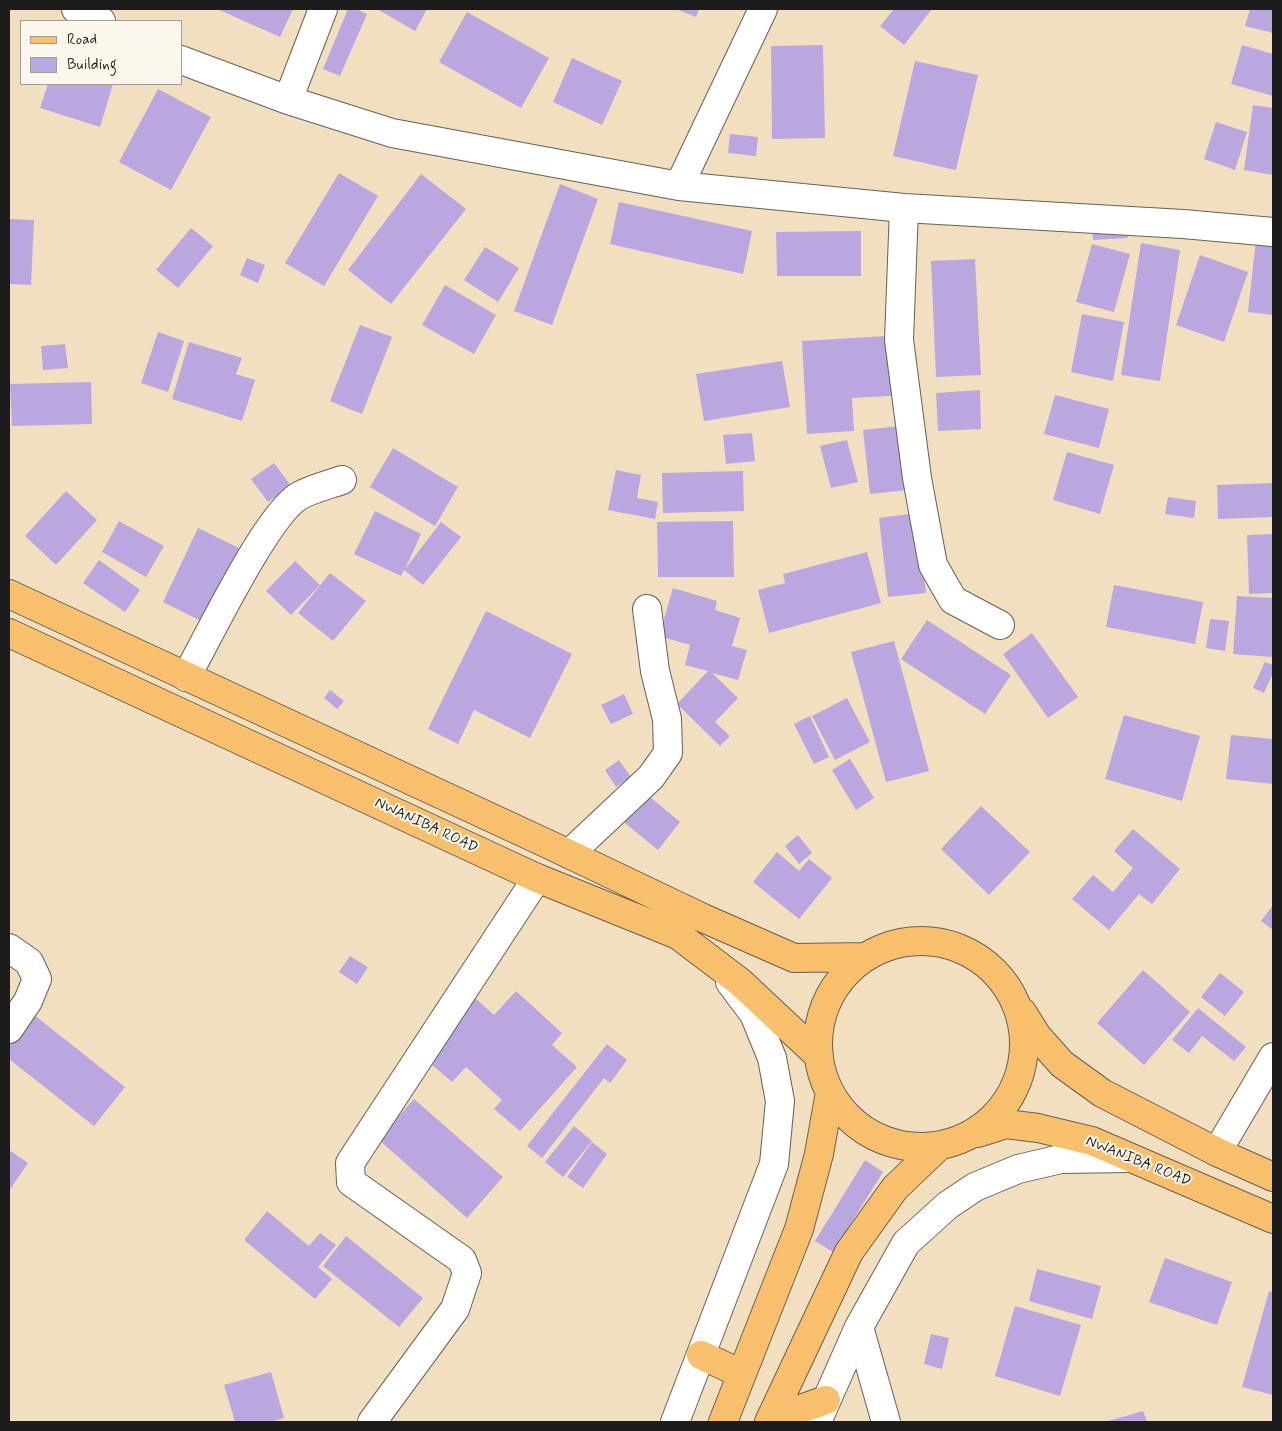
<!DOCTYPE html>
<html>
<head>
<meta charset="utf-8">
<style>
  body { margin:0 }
  #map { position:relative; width:1282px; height:1431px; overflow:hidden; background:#f1dfc0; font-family:Mynerve,sans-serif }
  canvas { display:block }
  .frame { position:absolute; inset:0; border:10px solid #1c1c1c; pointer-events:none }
  .legend { position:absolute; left:20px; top:20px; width:162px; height:65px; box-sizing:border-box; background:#fbf7ec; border:1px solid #a29f99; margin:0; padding:6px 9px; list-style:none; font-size:15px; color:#1c1c1c }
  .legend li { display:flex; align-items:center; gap:10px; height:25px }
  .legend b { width:25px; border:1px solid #a29f99 }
</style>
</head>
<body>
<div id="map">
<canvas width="1282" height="1431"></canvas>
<div class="frame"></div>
<ul class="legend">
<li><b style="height:6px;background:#f8bf6c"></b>Road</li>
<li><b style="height:14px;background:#bba7df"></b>Building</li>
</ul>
</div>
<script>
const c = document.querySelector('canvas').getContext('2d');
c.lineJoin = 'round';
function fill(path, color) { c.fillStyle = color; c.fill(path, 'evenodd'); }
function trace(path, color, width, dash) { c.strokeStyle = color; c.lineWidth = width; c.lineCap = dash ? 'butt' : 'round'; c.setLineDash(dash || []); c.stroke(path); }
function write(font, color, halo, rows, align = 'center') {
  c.font = font + ' Mynerve,sans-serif'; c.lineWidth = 4; c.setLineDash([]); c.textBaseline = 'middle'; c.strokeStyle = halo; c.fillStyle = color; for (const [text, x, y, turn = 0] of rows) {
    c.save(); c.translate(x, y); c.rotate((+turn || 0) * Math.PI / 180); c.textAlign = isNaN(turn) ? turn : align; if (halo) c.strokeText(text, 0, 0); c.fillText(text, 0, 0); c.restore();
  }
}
fill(new Path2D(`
  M217,9h76l-13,28z
  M348,9h8l11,5 -27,62 -17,-7z
  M377,9h50l-12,22z
  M676,9h23l-3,8z
  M894,9h38l-28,36 -24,-19z
  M1250,9h23v24l-28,-7z
  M467,12l82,46 -28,50 -82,-46z
  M823,45l2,93 -53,1 -1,-93z
  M1242,45l31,9v42l-42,-12z
  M572,58l50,23 -20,44 -49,-23z
  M915,61l63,14 -22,95 -63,-14z
  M48,84h65l-13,43 -60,-19z
  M158,89l53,28 -40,73 -52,-28z
  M1253,105l20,3v67l-29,-5z
  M1216,122l31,10 -12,38 -31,-11z
  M730,134l28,3 -2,19 -28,-3z
  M339,173l39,23 -54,90 -39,-23z
  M421,174l45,35 -75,95 -43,-34z
  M560,184l38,15 -46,126 -38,-14z
  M619,202l133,29 -9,43 -133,-30z
  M1127,216l1,22 -35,2 -1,-22z
  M9,219l25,1 -3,65 -22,-1z
  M191,228l22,18 -35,42 -22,-18z
  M861,231v45h-84l-1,-44z
  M1256,239l17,2v74l-25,-3z
  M1141,243l39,7 -20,131 -39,-6z
  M1092,244l38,10 -16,58 -38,-10z
  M485,247l34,21 -21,34 -34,-22z
  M1200,255l48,17 -24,70 -48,-17z
  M247,258l18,7 -7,18 -18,-8z
  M975,259l6,116 -45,2 -5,-116z
  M445,285l51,30 -22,39 -52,-29z
  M1082,314l42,8 -11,59 -42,-9z
  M360,325l32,12 -30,77 -32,-13z
  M158,332l26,9 -16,51 -27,-9z
  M903,335l4,60 -55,3 2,33 -47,3 -5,-93z
  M189,342l53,16 -6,16 19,6 -13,41 -70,-22z
  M65,344l3,24 -25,2 -2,-24z
  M782,361l8,46 -86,14 -8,-47z
  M91,382l1,42 -80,2 -2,-42z
  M980,390l1,39 -43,2 -2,-38z
  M1055,395l54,14 -10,39 -55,-14z
  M909,425l8,64 -47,5 -7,-64z
  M752,433l3,28 -29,3 -3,-29z
  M847,440l11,42 -27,6 -11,-42z
  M393,448l65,39 -23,39 -65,-39z
  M1067,452l47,13 -14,49 -47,-14z
  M274,463l17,23 -23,16 -17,-23z
  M616,470l25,5 -4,23 21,4 -3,17 -47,-9z
  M743,471l1,40 -81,2 -1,-40z
  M1273,483v34l-55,2 -1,-34z
  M66,491l31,29 -41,45 -31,-29z
  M1168,497l28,4 -2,17 -29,-4z
  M375,511l46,23 -16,35 36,-47 20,15 -38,48 -19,-15 -3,6 -47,-22z
  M916,513l10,80 -38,4 -9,-79z
  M119,521l45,25 -18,31 -44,-25z
  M733,521l1,56h-76l-1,-55z
  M198,528l53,26 -36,74 -52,-26z
  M1273,534v59l-24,1 -2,-59z
  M867,552l14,51 -112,30 -11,-43 27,-7 -2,-9z
  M99,560l41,30 -15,22 -42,-29z
  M295,561l25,24 -29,30 -25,-24z
  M330,573l36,28 -33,40 -35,-28z
  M1114,585l89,17 -8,42 -89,-17z
  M673,588l44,13 -2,9 25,8 -8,28 15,4 -9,30 -26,-7 26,25 -23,24 15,14 -10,10 -43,-42 31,-33 -23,-6 5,-20 -31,-9z
  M1237,596l36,2v59l-40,-3z
  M486,611l86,43 -42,84 -56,-28 -16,34 -30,-15z
  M1210,619l19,2 -4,30 -19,-3z
  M927,620l84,55 -26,39 -84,-55z
  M1032,633l46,64 -30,21 -45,-64z
  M894,641l35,130 -43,11 -35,-130z
  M1265,662l8,3v8l-9,20 -11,-5z
  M330,690l14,11 -7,8 -13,-11z
  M624,694l9,20 -22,10 -10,-19z
  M847,698l23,44 -35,18 -23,-44z
  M1124,715l76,21 -18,65 -77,-22z
  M810,716l19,41 -15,7 -20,-40z
  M1231,735l42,4v45l-47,-5z
  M850,759l24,39 -18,12 -24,-40z
  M619,760l12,17 -15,10 -11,-17z
  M643,791l37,31 -22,28 -38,-31z
  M981,806l49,46 -41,43 -48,-46z
  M1133,829l47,40 -28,35 -13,-10 -30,36 -37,-31 21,-24 20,17 20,-24 -19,-17z
  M798,835l14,18 -13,11 -14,-18z
  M777,852l22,19 10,-12 23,19 -33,41 -46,-37z
  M1273,905v25l-12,-9z
  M350,956l18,11 -11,17 -18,-12z
  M1143,970l47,42 -46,53 -47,-42z
  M1220,973l24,19 -19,24 -24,-19z
  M516,991l46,42 -10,12 25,22 -57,64 -26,-22 8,-9 -36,-33 -14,15 -29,-25 52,-59 19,17z
  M19,1003l106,84 -31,39 -85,-67v-44z
  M1198,1008l48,39 -12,14 -32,-25 -13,17 -17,-13z
  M607,1044l20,16 -17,23 -6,-5 -62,80 -15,-12z
  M414,1099l89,78 -36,41 -89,-79z
  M574,1126l18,15 -29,36 -18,-15z
  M592,1142l15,12 -24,34 -16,-11z
  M9,1150l19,13 -19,28z
  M865,1160l18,12 -50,80 -18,-11z
  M267,1211l42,35 11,-13 16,12 -18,22 14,12 -17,20 -71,-59z
  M346,1236l77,62 -24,29 -76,-61z
  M1165,1258l67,24 -15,43 -68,-23z
  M1037,1269l64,17 -9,33 -63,-18z
  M1269,1291l4,1v103l-31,-8z
  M1015,1306l66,19 -21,71 -65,-20z
  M931,1334l18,4 -7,31 -18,-5z
  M271,1372l13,46 -14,4h-35l-11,-37z
  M1143,1411l4,11h-42z`), '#bba7df');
const minor = new Path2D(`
  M76,9l25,12
  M181,60l107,40 104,33 287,53 225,22 279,16 90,8
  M288,100l35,-91
  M679,186l84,-177
  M904,208l-5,132 18,138 16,87 20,35 47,25
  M186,677c22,-39 80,-161 113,-181 12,-7 29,-11 43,-16
  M569,854l82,-77 17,-24 -1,-34 -12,-48 -8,-62
  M9,948l20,14 8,17 -9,22 -19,28
  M1217,1152l56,-95
  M859,1327l27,95
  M372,1422l83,-113 12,-36 -5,-13 -111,-78 -1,-19 187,-285
  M675,1422l99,-258 6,-63 -8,-43 -18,-44 -24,-32
  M817,1422l42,-95 47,-84 42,-38 27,-18 43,-18 43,-10 69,-1`);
const major = new Path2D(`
  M9,594l541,251 153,73 91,40 71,-1
  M9,633l528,245 141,57 62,47 79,74
  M818 1044a103 103 0 1 1 206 0a103 103 0 1 1-206 0Z
  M1022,1012l15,24 25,28 40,29 115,59 56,25
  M978,1133l28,-9 32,4 54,13 181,78
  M701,1355l41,19
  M770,1420l56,-20
  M723,1422l76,-193 20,-75 11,-62
  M769,1422l80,-170 46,-64 44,-42`);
trace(minor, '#676055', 30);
trace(major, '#676055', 30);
trace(minor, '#fff', 28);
trace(major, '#f8bf6c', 28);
write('15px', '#1c1c1c', '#fbf7ec', [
  ["NWANIBA ROAD",426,826,25],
  ["NWANIBA ROAD",1138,1162,22]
]);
</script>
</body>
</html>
